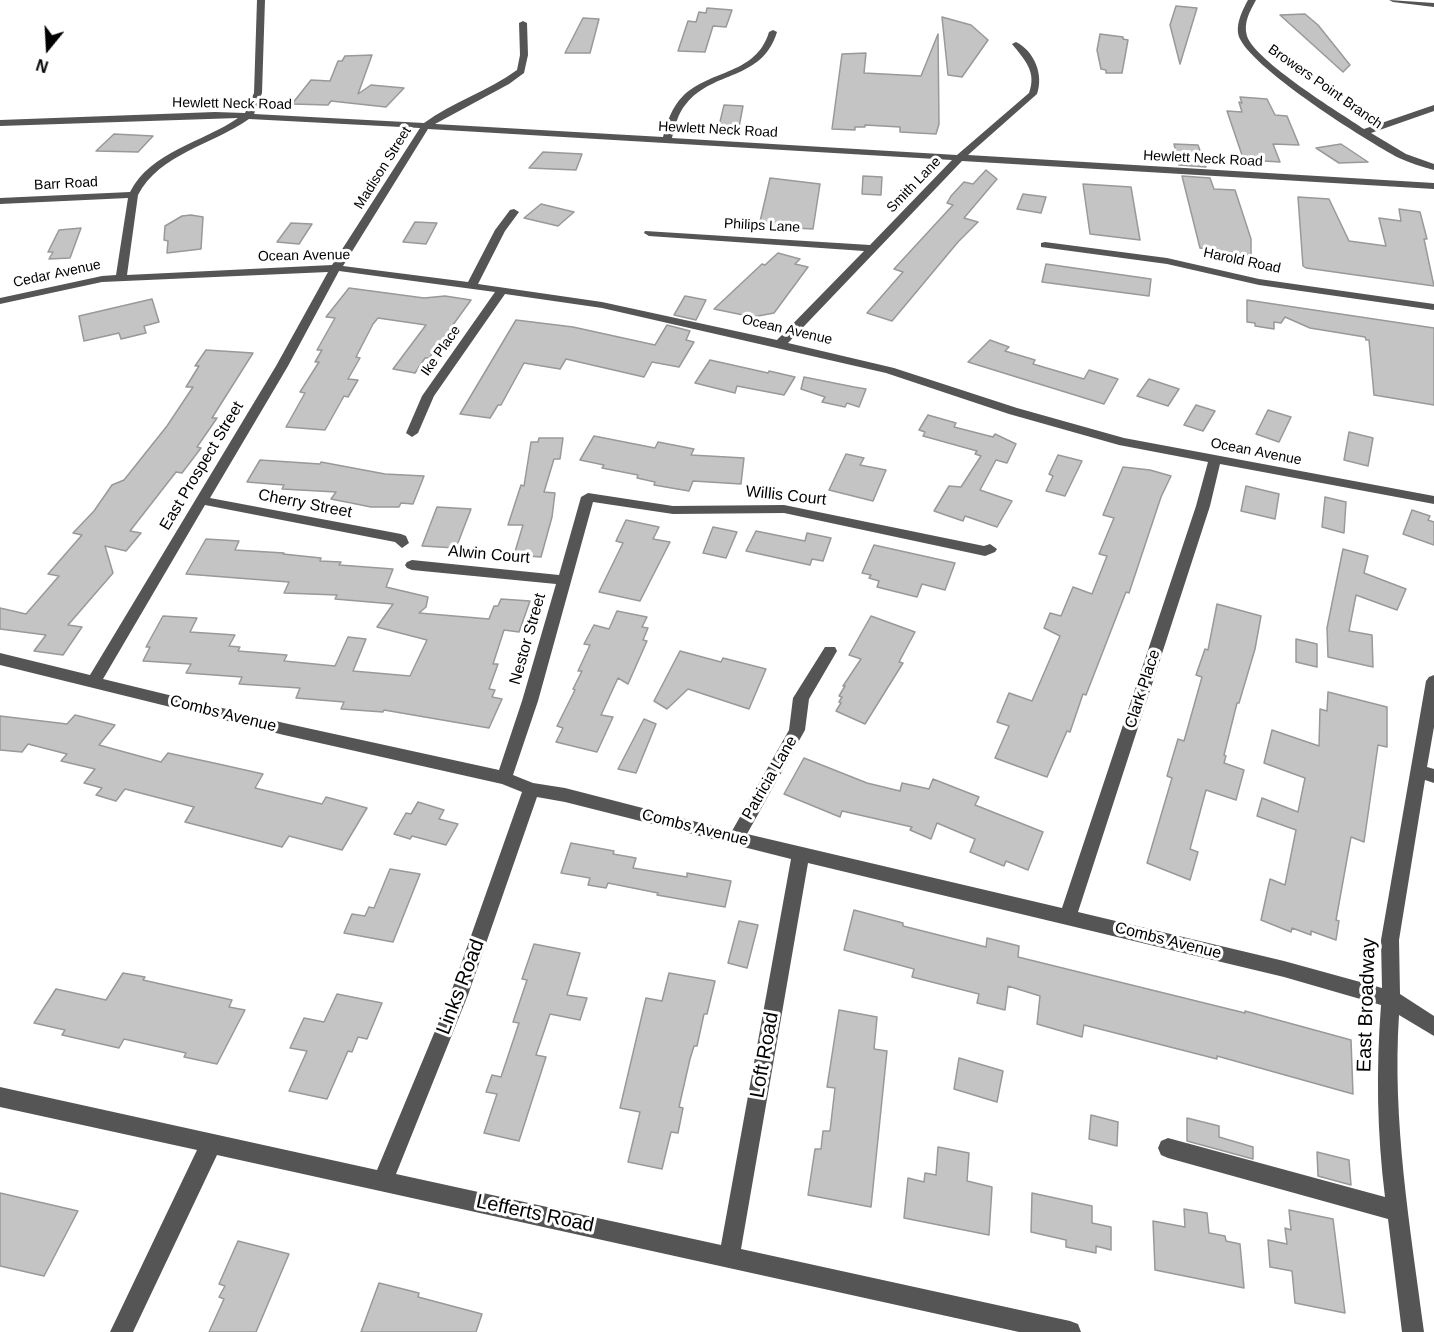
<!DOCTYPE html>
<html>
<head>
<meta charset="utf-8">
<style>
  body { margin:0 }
  #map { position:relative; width:1434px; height:1332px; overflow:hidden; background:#fff; font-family:Arial,sans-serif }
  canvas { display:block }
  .north { position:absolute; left:18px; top:18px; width:60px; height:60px; -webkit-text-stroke:4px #fff; paint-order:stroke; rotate:198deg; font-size:16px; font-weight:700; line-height:24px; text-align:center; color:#000 }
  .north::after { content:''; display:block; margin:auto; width:21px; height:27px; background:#000; clip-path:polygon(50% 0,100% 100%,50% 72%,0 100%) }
</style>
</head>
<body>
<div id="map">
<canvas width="1434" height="1332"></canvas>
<div class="north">N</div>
</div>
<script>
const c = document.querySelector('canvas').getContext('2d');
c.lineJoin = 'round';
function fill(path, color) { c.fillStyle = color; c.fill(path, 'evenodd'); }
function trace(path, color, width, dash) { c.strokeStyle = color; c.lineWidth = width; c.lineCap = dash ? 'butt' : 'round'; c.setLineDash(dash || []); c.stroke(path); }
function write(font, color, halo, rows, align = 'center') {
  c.font = font + ' Arial,sans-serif'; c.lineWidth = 6; c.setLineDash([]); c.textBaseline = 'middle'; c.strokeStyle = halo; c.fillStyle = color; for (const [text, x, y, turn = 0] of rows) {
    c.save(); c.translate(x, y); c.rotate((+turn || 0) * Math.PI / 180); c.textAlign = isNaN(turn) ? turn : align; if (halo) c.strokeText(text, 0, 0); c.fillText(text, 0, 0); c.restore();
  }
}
const building = new Path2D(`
  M1176,6l21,2 -17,56 -10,-39z
  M707,8l25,2 -6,17 -13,-1 -8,26 -27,-1 10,-30 8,1 3,-10 7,1z
  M1305,14l13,11 32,40 -7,7 -63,-57z
  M942,17l29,8 17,15 -26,37 -14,-2z
  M583,18l16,1 -9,34h-25z
  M938,34l1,90 -3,10 -36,-2v-5l-35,-2v2h-10v3l-23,-1 10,-75 24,-1 -2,20 57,3z
  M1100,34l23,3v2l5,1 -6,33h-16v-3l-5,-1 -4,-19z
  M372,55l-14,39 13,-9 33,3 -18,19 -55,-6 -3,4 -36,-1 19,-24 19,1 8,-20h4l3,-5z
  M1240,97l27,2 8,16 12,1 12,29 -26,-1 7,18 -33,-2 -2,-5h-3l-15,-44 15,1 -3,-10 3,1z
  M724,105l19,1 -4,21 -20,-1z
  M114,134l39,2 -15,16 -42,-1z
  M1174,144l24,1 8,22 -27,-2z
  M1341,144l27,18 -29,1 -23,-15z
  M543,152l39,2 -6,16 -47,-2z
  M986,170l11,9 -33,39 14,4 -20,20 -66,79 -25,-8 36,-41 -9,-3 59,-64 -6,-2 4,-7 13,-14 9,2z
  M863,176l19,1 -1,18 -19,-1z
  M1182,176l28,2 4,11 21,1 16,49v16l-51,-7z
  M770,178l50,6 -7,45 -54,-3z
  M1083,184l48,3 9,53 -50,-6z
  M1023,194l23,3 -5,16 -24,-4z
  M1298,197l31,2 20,42 37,5 -7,-28 22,3 -2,-12 21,3 7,27h-3l10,47 -128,-18 -3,-2z
  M541,204l33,8 -16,14 -34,-8z
  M191,215l12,2 -2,32 -34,4 1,-12 -4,-1 1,-14 17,-10z
  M415,222l22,1 -11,21 -23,-2z
  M291,223l21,1 -13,20 -22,-2z
  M81,228l-11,30 -21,1 4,-7h-5l11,-22z
  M778,253l22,6 -5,5 13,3 -34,46 -21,4 -39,-8 48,-45 3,1z
  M1046,264l105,15 -2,17 -107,-14z
  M349,288l75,10 21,-2 26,4 -42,58h-4l-10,15 -22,-4 33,-44 -48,-7 -5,6 -17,33 4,1 -12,21 10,1 -10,17 -4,-1 -19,34 -39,-3 19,-34 -5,-1 19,-30h-4l7,-12h-5l18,-32 -9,-1z
  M685,296l21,4 -10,20 -22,-5z
  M152,299l7,23 -15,4 2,7 -25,6 -2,-6 -35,8 -5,-25z
  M1247,300l187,28v77l-60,-10 -5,-55h-3l-1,-3 -55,-9 -25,-11 -4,6 -7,-1v7l-19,-3v-3l-8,-1z
  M516,320l57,7 82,18 12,-20 23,6 -4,9 8,2 -15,25 -27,-5 -8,15 -78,-18 -6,10 -36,-6 -23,42h-3l-8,13 -30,-4z
  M990,340l19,7 -4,4 30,9 -2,4 51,15 5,-9 29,9 -14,25 -136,-42z
  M206,350l47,3 -41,65h5l-20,29 4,1 -19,25 -6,-1 -46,59 11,2 -15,18 -21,-5 8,27 -45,52 14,2 -19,28 -29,-4 12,-16 -46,-6v-21l26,6 33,-38 -11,-2 34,-39 -9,-2 21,-22 18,-26 12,-5 43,-54 26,-39h-7l13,-21h-4z
  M710,360l58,13 1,-2 26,6 -11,18 -47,-9 -2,7 -40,-10z
  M804,377l50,10 12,2 -7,18 -12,-4 -2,4 -23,-5 3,-5 -24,-8z
  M1149,379l30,10 -11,17 -31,-10z
  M1196,405l19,6 -12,20 -19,-6z
  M1268,410l23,7 -12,25 -23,-8z
  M928,415l28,8 -2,4 39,10 2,-3 21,10 -9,19 -11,-3 -16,30 32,11 -15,26 -32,-11 -2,5 -29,-10 15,-25 12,1 20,-31 -6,-2 2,-3 -54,-15 2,-4 -6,-2z
  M1349,432l24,6 -5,28 -24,-6z
  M594,436l61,12 3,-6 36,7 -3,6 53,3 -3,26 -48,-3 -4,10 -35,-6 1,-3 -18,-4 1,-3 -36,-7 2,-3 -24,-5z
  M539,438h24l-3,21h-6l-10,33 11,1 -3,24 -11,40 -27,-2 9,-30h-15l13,-40 3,1 7,-44h7z
  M846,454l18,4 -4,7 26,5 -13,31 -44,-11z
  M1058,455l24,6 -17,35 -19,-5 7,-15 -4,-2z
  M260,460l60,4 1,-2 64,12 39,2 -11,28 -12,-1 -2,4h-28l-40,-8 5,-7 -54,-3 2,-4 -37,-3z
  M1123,467l27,3 21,6 -10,21 -32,96 -3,-1 -40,103 -3,-1 -13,38 -3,-1 -20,46 -52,-19 14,-32 -12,-4 12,-29 23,8 28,-65 -16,-8 6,-15 11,3 12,-29 19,7 15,-38 -8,-2 15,-36 -11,-3z
  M1246,486l33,8 -4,25 -34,-8z
  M1325,497l21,5 -2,31 -22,-6z
  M437,507l34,2 -15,39 -34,-2z
  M1412,510l18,6 -2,4 6,2v23l-31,-11z
  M626,520l33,7 -6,12 17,3 -30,59 -41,-9 24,-49 -7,-2z
  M713,527l24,5 -11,26 -23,-5z
  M756,531l49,10 2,-8 24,5 -8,23 -11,-2 -2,6 -64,-14z
  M206,539l33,2 -4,9 49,3 -1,1 38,4 -1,3 21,1 -2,3 54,4 -7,18 42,10 -2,10 -7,6 70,6 5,-13h4l3,-7 29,2 -11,31 -15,-2 -11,34h5l-9,25 6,1 -3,7 10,2 -13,29 -105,-18 -1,2 -42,-3 3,-7 -48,-4 4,-10 -61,-4 3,-7 -56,-4 5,-9 -48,-3 7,-14h-4l17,-31 34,2 -7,14 45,3 -6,11 11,1 -2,4 49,4 -3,6 51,5 13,-29 18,2 -13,32 57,5 17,-36 -50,-13 16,-23 -58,-5 2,-4 -53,-2 5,-11 -103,-8z
  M874,545l81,18 -10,27 -23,-6 -5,13 -40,-10 2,-6 -10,-3 2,-3 -9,-2z
  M1343,549l25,7 -4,17 42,16 -9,21 -41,-15 -7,36 23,4 1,32 -45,-10 -1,-29z
  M1217,604l44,12 -6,33 -16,54h-2l-13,52 2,1 -2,7 20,7 -8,30 -30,-10 -16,59 8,3 -8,28 -43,-17 25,-85 -5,-2 11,-37 6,2 18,-64 -6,-2 9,-26 3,1z
  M617,611l30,6 -5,10 6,1 -5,12 4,1 -19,43 -10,-6 -17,37 12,2 -16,35 -41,-10 7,-14 -6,-2 18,-36 -2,-1 9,-18h-4l12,-26 -6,-1 10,-19 15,4z
  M871,616l44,16 -16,30 4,1 -38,61 -29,-13 5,-8 -2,-1 3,-5 -3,-1 6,-10h-2l18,-27 -12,-4z
  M1296,639l21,5v23l-21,-5z
  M680,651l41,11 2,-4 43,11 -17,40 -61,-20 -21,20 -13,-8z
  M1328,692l59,15v40l-9,-2 -14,97 -13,-5 -15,83 3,1 -3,19 -25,-9v4l-19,-7 -1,4 -30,-12 9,-41 15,6 11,-55 -39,-14 5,-18 36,14 7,-34 -41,-15 8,-33 47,16 1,-37 7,2z
  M75,715l40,10 -16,20 62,17 7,-9 55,12 40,9 -8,14 67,16 4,-7 41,11 -25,42 -53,-14 -7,11 -97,-25 9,-15 -69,-18 -9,12 -20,-6 6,-7 -18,-5 11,-14 -34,-8 6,-7 -39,-10 -6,8 -22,-2v-34l67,8z
  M644,719l12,5 -20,49 -18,-4z
  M804,758l63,25 33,8 2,-8 27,6 4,-10 46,18 -4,8 68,27 -15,38 -22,-9 -2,5 -34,-14 5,-13 -38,-16 -6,16 -21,-9 2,-3 -70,-16 -2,6 -56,-23z
  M418,802l26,8 -5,9 19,5 -12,21 -34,-9 -2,3 -16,-5 12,-21 5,1z
  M571,843l43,8 -1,3 23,4 -3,10 54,9v-4l44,8 -6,26 -68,-12 1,-2 -50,-10 -2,5 -18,-3 2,-7 -29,-5z
  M390,869l30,5 -27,68 -49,-9 8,-19 13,2 4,-9 5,1z
  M854,910l49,13v3l83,21 1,-9 32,8 -1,11 227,56v-2l106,29 2,54 -136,-38v3l-133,-34 -2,12 -45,-13 3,-28 -32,-10 -3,24 -28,-7 2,-9 -67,-17 2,-8 -70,-19z
  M739,921l19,4 -11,43 -19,-5z
  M534,944l46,9 -13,42 20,3 -7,22 -30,-6 -14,41 10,2 -27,84 -35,-8 13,-39 -11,-2 6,-17 9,2 18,-54 -6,-1 14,-42 -5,-1z
  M123,973l22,4 -2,3 89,20 -3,7 16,3 -28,54 -33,-7 2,-4 -62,-14 -5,9 -57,-13 3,-5 -31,-7 22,-34 50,11z
  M669,973l46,8 -8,33h-3l-7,32h-3l-4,13 -11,48 4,1 -5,25 -7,-1 -9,37 -34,-7 12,-50 -20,-4 26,-110 16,3z
  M337,994l45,9 -15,36 -9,-2 -6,15 -4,-1 -21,48 -38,-8 18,-40 -17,-3 14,-30 20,4z
  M839,1010l38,7 -3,32 13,2 -16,156 -63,-12 7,-46h6l2,-18h7l5,-43 -8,-1z
  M959,1058l44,13 -6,31 -43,-13z
  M1091,1115l27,7 -1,24 -28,-7z
  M1187,1118l32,8v11l34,10v12l-66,-18z
  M938,1147l31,6 -2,28 25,6 -3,48 -85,-17 4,-40 16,4 1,-9 11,2z
  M1317,1152l32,8 2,25 -33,-9z
  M0,1193l78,18 -34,65 -44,-10z
  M1032,1193l60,13v17l19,4v23l-15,-4v7l-30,-6v-7l-35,-8z
  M1184,1209l23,4 2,20 16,3 1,5 14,3 4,44 -89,-18 -2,-49 32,6z
  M1289,1210l44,9 12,94 -50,-10 -3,-32 -22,-4 -2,-27 19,4 -2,-16 6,2z
  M238,1241l51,13 -33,78h-47l15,-33 -5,-2 6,-11 -6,-2z
  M379,1283l40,10 -1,4 64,17 -6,18h-115z`);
fill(building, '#c4c4c4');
trace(building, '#999', 1.5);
fill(new Path2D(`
  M257,0h8l-3,93 -8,21 170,9c29,-21 64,-32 93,-53l3,-15 -1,-32 4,-2 4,2 1,32 -4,18 -15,11 -74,40 228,13c4,-15 9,-30 20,-41 28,-27 73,-21 86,-64l4,-2 4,2c-15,49 -64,38 -91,72 -8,9 -11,22 -14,34l285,17 72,-62c8,-21 -4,-33 -17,-49l4,-2c18,9 28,32 21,52l-69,61 466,28v6l-472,-28 -174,182 106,25 123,40 107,30 310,58v8l-214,-40 -10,42 -132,406 206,49 98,27 -1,-48 45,-259 3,-4 5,-2v52l-7,40 7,2v14l-9,-3 -26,160 1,54 34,22v20l-35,-21c-7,107 11,211 25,317h-22l-14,-113 -220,-61 -7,-3 -3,-7 3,-7 7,-3 217,59c-8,-65 -9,-126 -4,-192l-97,-28 -476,-114 -67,386 329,72 8,3 3,8h-62l-802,-177 -84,177h-23l87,-182 -197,-43v-20l377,83 73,-175 72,-203 -20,-8 -218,-49 -284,-70v-12l90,22 186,-309 52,-94 -226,10 -102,22v-6l102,-22 14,-1 12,-77 -128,6v-6l130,-6c21,-41 72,-49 108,-74l-238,8v-6l215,-8 30,1 9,-20zM249,119l171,9 -88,137 -205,10 11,-80c21,-41 76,-51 111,-76zM428,129l524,31 -82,85 -225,-14 -1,2 5,3 215,15 -87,89 -175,-38 -124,-18 27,-53 14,-19 -5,-3 -4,1 -15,20 -27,52 -125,-16zM339,271l156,21 -73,104 -16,37 6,4 6,-4 16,-37 71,-102 97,14 284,65 123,41 110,31 89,17 -12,44 -134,402 -315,-74 58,-104 4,-31 28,-48 -2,-4h-10l-32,51 -4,32 -57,101 -167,-43 -32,-5 -20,-8 25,-74 55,-199 80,12 111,-1 201,43 10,-4 2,-3 -7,-5 -6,2 -200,-41 -111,1 -85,-13 -7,4 -22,78 -147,-15 -5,2 -2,3 2,3 5,2 144,14 -34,117 -23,69 -215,-47 -181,-44 102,-174 190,37 7,6 7,-5 -3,-7 -5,-2 -191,-36 78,-132zM537,797l28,5 226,57 -70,386 -325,-71 72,-179z
  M1248,0h8c-6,11 -13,23 -9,36 8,25 93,77 117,93l70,-24v6l-63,22 35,21 28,10v6c-12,-3 -24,-7 -35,-12 -34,-18 -143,-87 -159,-119 -6,-12 2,-28 8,-39z
  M1389,0l45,3v4l-41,-5z
  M1045,242l122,16 92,21 175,25v6l-175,-25 -92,-21 -126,-17v-4z`), '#555');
write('14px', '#000', '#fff', [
  ["Browers Point Branch",1325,87,35],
  ["Hewlett Neck Road",232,104,1],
  ["Hewlett Neck Road",718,130,3],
  ["Hewlett Neck Road",1203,159,3],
  ["Madison Street",383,168,-58],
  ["Barr Road",66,184,-3],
  ["Smith Lane",914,185,-46],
  ["Philips Lane",762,226,3],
  ["Ocean Avenue",304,256,-1],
  ["Harold Road",1242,261,12],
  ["Cedar Avenue",57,274,-12],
  ["Ocean Avenue",787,330,13],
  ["Ike Place",441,351,-55],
  ["Ocean Avenue",1256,452,11]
]);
write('16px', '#000', '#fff', [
  ["East Prospect Street",202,466,-59],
  ["Willis Court",786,496,6],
  ["Cherry Street",305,504,11],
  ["Alwin Court",489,555,5],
  ["Nestor Street",528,639,-74],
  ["Clark Place",1143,689,-72],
  ["Combs Avenue",223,714,14],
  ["Patricia Lane",770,778,-60],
  ["Combs Avenue",695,828,14],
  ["Combs Avenue",1168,941,14]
]);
write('20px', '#000', '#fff', [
  ["Links Road",461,987,-69],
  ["East Broadway",1367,1005,-88],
  ["Loft Road",765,1055,-80],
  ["Lefferts Road",535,1214,12]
]);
</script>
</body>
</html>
